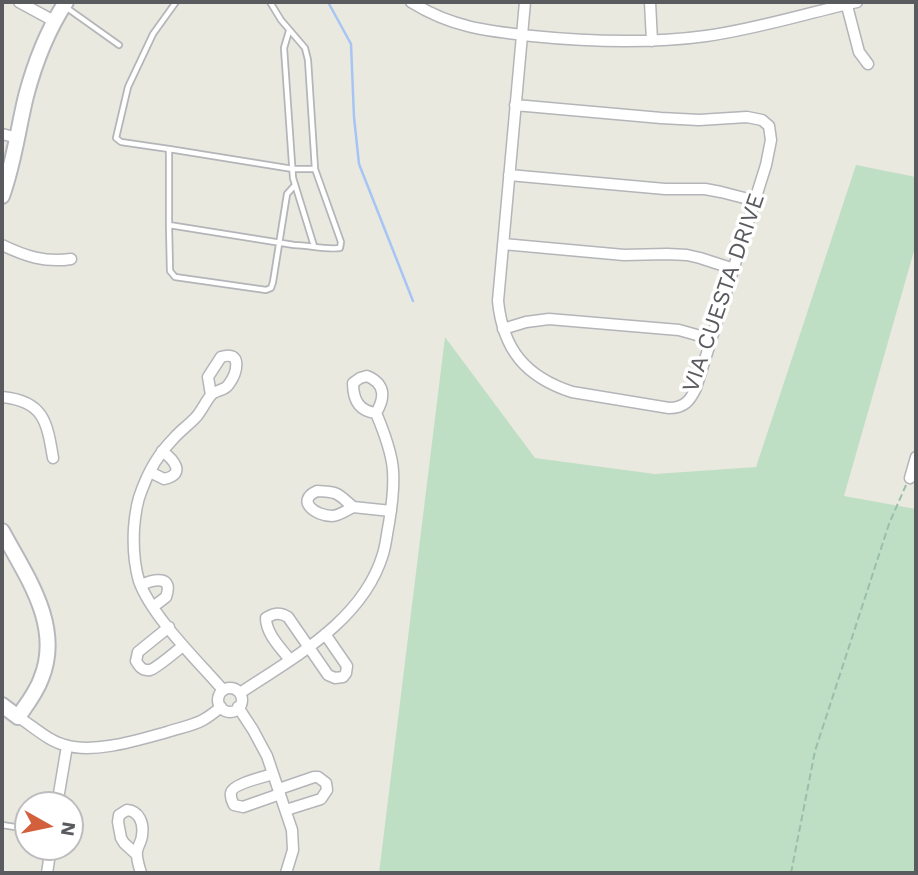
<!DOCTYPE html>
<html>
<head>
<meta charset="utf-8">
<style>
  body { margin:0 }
  #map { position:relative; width:918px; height:875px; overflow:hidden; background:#eae9e0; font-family:"Work Sans",sans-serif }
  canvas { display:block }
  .frame { position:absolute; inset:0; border:4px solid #595b5f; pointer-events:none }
  .north { position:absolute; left:14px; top:791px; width:70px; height:70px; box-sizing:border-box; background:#fff; border:2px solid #bdbdbf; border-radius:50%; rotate:99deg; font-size:19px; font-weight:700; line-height:28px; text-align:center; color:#595b5f }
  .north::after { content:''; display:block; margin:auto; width:24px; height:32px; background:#d3603c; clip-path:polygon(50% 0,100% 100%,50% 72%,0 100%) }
</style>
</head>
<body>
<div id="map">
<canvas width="918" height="875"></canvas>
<div class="frame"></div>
<div class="north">N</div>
</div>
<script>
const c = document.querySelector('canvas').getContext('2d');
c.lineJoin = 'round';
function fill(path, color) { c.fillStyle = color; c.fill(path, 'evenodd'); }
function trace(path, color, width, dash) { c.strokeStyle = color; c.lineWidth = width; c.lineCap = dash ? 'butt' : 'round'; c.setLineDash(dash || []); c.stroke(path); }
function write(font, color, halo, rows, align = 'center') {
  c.font = font + ' "Work Sans",sans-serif'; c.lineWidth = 7; c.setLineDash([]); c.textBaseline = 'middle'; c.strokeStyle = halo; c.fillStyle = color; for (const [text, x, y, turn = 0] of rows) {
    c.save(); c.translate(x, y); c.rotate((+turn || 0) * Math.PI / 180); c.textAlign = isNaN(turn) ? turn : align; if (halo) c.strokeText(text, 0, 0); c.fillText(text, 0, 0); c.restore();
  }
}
fill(new Path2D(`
  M856,165l60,12v67l-72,252 72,13v364h-537l66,-536 90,121 120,16 101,-7z`), '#bfdfc4');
trace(new Path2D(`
  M328,2l23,42 3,73 5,47 54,137`), '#a6c5f4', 2.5);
const lane = new Path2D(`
  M176,2l-23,32 -25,53 -12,51 5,4 48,7v76l125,20c15,0 31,5 46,3l1,-6 -26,-73 -7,-109 -3,-12 -24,-28 -11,-18
  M67,8l52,37
  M289,31l-5,17 9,130 21,68
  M169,149l124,20h22
  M169,225l1,46 5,6 91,13 5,-2 2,-6 14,-88 8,-9
  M2,825l26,4`);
const street = new Path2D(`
  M19,2l35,19
  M411,2c40,25 75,29 121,34 59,6 116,8 174,0 51,-7 101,-23 151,-34
  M650,2l2,39
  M846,2l13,50 9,12
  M515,105l146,13 38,2 48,-3 15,3 7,6 2,14 -5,25 -70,223c-6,13 -12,20 -27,20l-97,-16c-46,-15 -69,-42 -74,-91l27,-299
  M2,134l16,4
  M509,175l156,14h40l16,3 35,9
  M503,244l121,11 43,-1 20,1 13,3 34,11
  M2,245c23,11 43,18 69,14
  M503,329l23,-7 23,-3 130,11 32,9
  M367,376c19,8 18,22 9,37 -17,-2 -23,-13 -23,-30l7,-5z
  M211,395l-3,-18 13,-20c22,-7 16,16 8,27 -4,7 -11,5 -17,10 -5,5 -10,16 -15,22 -7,8 -16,14 -23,22 -15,15 -26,34 -33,54 -5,12 -6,24 -7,36 -1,18 0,36 5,53 13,36 59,80 84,109
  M2,397c42,4 45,25 51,61
  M150,472l14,7c23,-5 9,-20 -2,-28
  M910,478l6,-21
  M317,491c22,1 20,2 36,16 -6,3 -14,9 -21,9 -16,0 -37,-15 -15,-25z
  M353,507l38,4
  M141,585c13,-6 33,-10 25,12l-13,10
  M169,627l-31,25 -2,9c3,5 6,10 14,9 7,-2 26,-19 33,-24
  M290,660c-9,-12 -24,-26 -24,-42 8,-5 14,-6 22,-1l40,58 7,3 8,-1 3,-4 1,-7 -22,-32
  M218 700a12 12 0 1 1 24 0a12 12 0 1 1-24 0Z
  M240,693c54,-36 123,-72 143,-139 3,-10 4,-21 6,-31 8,-48 6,-65 -13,-110
  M238,707l15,23 14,26 25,74 1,20 -7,23
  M18,717c15,9 30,24 47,28 29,9 73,-5 102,-13 12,-4 25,-6 36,-12 7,-4 12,-8 18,-13
  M273,774c-9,3 -41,10 -42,19 -1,5 1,8 3,12l9,2 37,-13
  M279,789l35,-12h4l8,6 1,7 -6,9 -35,11
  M57,805l10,-59
  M136,854l-12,-11 -3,-5 -3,-16 1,-7 8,-5c12,1 17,13 15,25 0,6 -4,10 -5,16 -1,7 2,15 4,22
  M47,873l4,-26`);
const secondary = new Path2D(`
  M2,196c12,-33 16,-67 24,-100 9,-34 21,-65 40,-94
  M2,531c24,45 61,95 39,148 -5,14 -14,25 -23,38l-16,-12`);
trace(lane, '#b3b5b9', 8);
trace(street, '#b3b5b9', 13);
trace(secondary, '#b6b8bd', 18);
trace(new Path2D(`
  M791,873l24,-122 74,-227 17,-39`), '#99bfaa', 2, [7, 3.5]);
trace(lane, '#fff', 4.5);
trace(street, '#fff', 10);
trace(secondary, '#fff', 14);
write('23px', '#595b5f', '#fff', [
  ["VIA CUESTA DRIVE",724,293,-71]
]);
</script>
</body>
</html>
